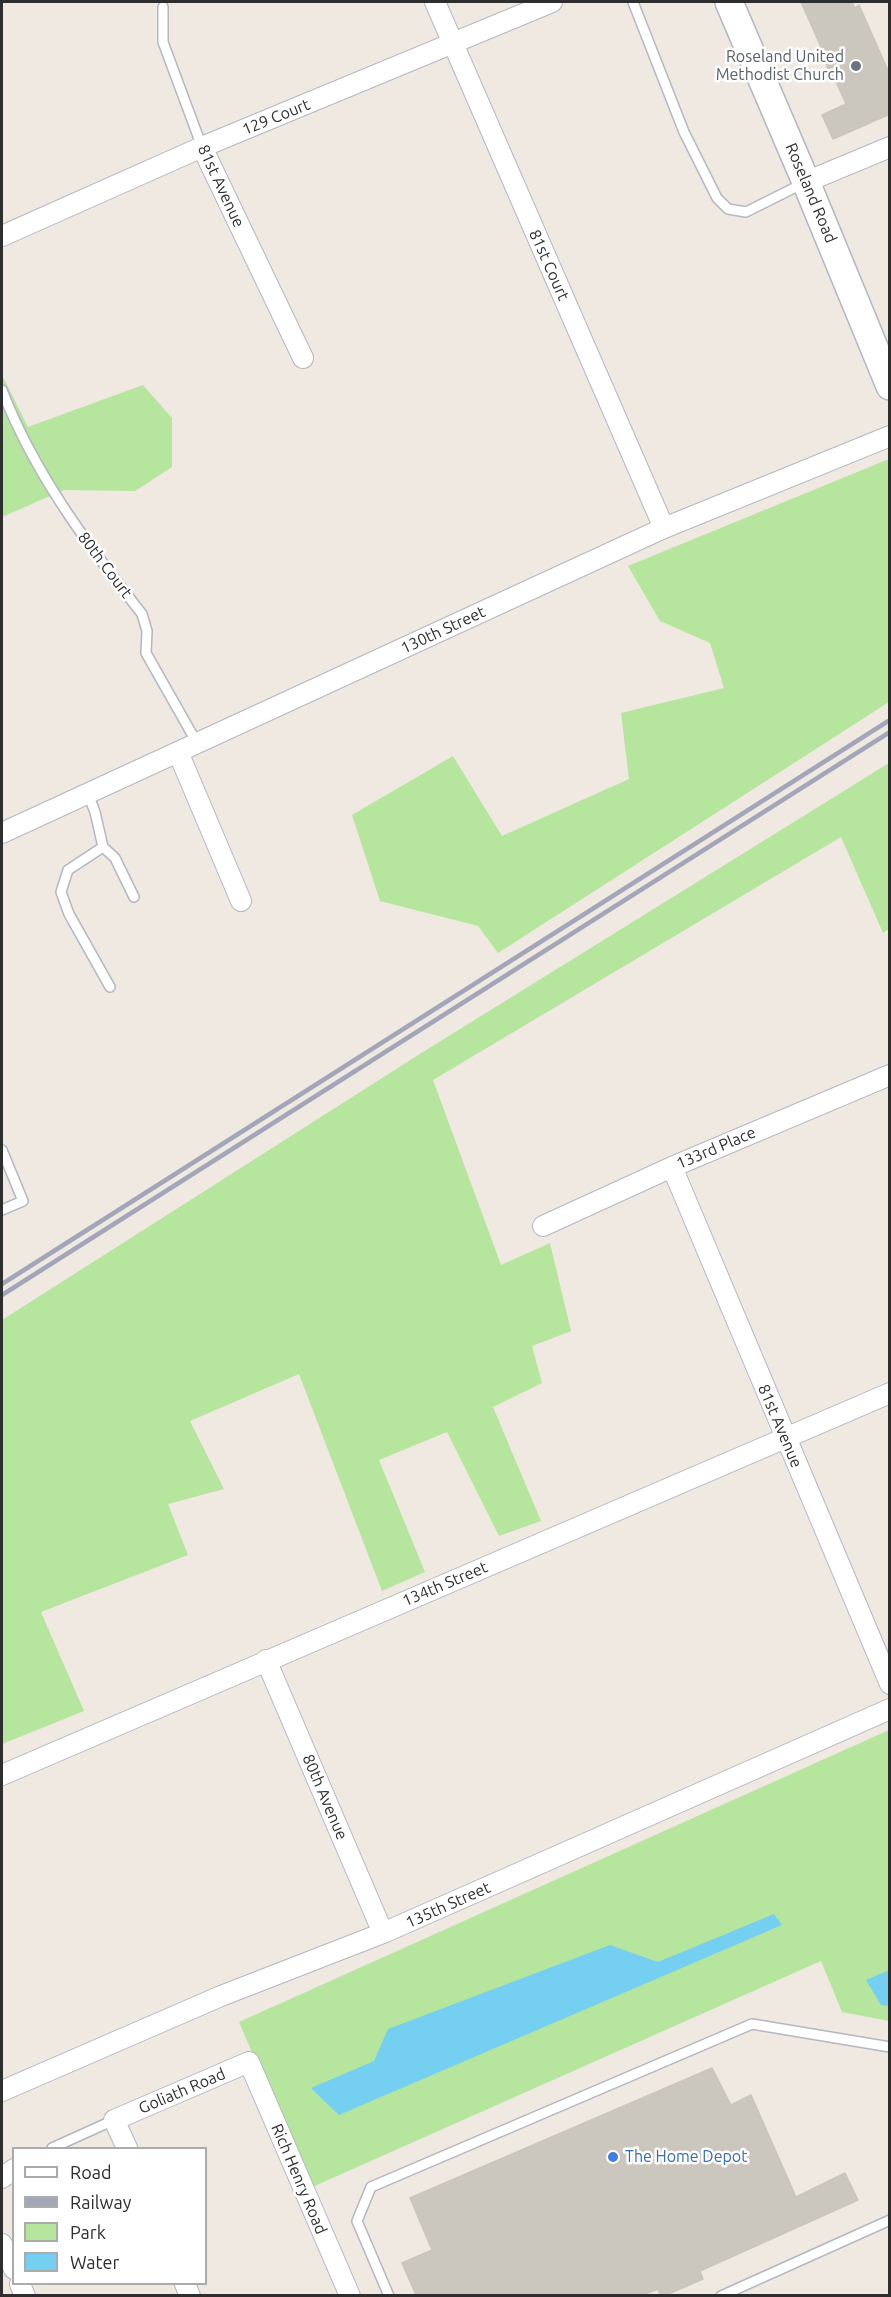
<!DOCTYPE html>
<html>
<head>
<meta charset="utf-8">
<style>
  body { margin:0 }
  #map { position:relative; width:891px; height:2297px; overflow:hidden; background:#efe9e1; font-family:Ubuntu,sans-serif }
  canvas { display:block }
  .frame { position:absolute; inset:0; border:3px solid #2e2e2e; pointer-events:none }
  .legend { position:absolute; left:12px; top:2147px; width:195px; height:138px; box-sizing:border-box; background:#fff; border:2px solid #ababab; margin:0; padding:8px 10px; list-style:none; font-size:18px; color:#2e2e2e }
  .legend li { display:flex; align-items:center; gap:12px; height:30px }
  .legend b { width:30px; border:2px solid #ababab }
</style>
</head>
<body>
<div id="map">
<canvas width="891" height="2297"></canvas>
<div class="frame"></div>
<ul class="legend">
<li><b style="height:8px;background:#fff"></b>Road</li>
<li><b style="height:8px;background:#a3a6b8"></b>Railway</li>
<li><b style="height:16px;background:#b6e59e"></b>Park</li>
<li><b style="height:16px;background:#75cff0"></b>Water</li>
</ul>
</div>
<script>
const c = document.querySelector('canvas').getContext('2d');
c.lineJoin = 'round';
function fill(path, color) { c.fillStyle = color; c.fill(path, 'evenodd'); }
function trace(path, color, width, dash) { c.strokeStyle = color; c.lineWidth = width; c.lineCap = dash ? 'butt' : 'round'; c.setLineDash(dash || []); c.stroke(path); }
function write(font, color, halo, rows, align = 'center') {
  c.font = font + ' Ubuntu,sans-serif'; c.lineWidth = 5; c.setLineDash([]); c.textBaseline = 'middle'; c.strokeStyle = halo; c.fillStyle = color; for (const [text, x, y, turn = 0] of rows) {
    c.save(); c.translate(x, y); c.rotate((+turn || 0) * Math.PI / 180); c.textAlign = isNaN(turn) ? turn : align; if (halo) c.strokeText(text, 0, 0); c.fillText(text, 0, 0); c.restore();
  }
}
fill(new Path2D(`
  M2,375l26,52 115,-42 29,33v49l-37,24 -71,-1 -62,27z
  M889,459v243l-391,251 -20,-27 -98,-25 -28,-86 101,-59 49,80 127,-57 -8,-66 103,-25 -14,-45 -50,-22 -32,-55z
  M889,763v166l-6,4 -42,-96 -408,243 68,185 49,-22 21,88 -39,15 10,37 -49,24 48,114 -42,15 -52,-104 -68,28 46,112 -43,19 -83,-217 -109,47 34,68 -56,15 20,51 -147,57 43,99 -82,33v-424l421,-268z
  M889,1730v291l-47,-9 -21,-51 -511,227 -71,-166z`), '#b6e59e');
fill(new Path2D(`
  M774,1914l8,11 -443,190 -28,-27 63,-27 14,-32 222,-84 48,17z
  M889,1970v36l-8,-1 -15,-25z`), '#75cff0');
const building = new Path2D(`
  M801,2h51l3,6 4,-3 31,70v39l-57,25 -11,-24 24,-11 -13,-29 -2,1 -8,-19 2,-1z
  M712,2068l19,37 20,-10 45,102 49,-24 13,27 -158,71 3,8 -37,16h-6l-2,-6 -15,6h-227l-14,-32 30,-13 -22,-52z`);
fill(building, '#cbc7bf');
trace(building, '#cbc5ba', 1.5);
const service = new Path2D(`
  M633,2l51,130 33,66 11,11 18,3 58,-29
  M163,7v35l39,105
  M2,390c32,83 85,154 140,224l5,17 -1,22 51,90
  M88,794l7,18 8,35 -35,23 -7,22 8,22 41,73
  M103,847l12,11 19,39
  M2,1150l21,51 -21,9
  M52,2148l62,-28
  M389,2296l-32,-75 14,-34 381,-163 138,23
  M721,2296l169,-76`);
const minor = new Path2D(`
  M435,2l229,526
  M202,147l101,211
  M806,182l84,-35
  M2,236l200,-89 350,-145
  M178,752l63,149
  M2,833l662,-305 226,-92
  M672,1167l218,517
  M543,1226l129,-59 218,-92
  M266,1660l117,273
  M2,1775l888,-382
  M2,2091l219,-95 162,-63 507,-224
  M127,2148l-13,-28 135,-58 101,234
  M2,2178l12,-9
  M2,2244l12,25
  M20,2284l5,12
  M185,2284l5,12`);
const secondary = new Path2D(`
  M729,2l77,180 84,204`);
trace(service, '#b4b7c1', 12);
trace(minor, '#b4b7c1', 22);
trace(secondary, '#b4b7c1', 30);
trace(service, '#fff', 9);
trace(minor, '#fff', 20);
trace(secondary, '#fff', 27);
trace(new Path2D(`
  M2,1284l888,-564
  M2,1295l888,-563`), '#a3a6b8', 4.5);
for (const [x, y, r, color] of [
  [856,66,6,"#6b7280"],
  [613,2157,6,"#3f7fe0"]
]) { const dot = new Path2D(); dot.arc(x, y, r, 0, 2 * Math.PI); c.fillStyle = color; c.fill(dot); trace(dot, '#fff', 2); }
write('16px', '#5b616d', '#fff', [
  ["Roseland United",844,57],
  ["Methodist Church",844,75]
], 'right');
write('16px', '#2e2e2e', '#fff', [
  ["129 Court",276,117,-22],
  ["81st Avenue",221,186,65],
  ["Roseland Road",811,193,67],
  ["81st Court",549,265,66],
  ["80th Court",105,565,53],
  ["130th Street",443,630,-25],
  ["133rd Place",716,1148,-23],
  ["81st Avenue",780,1426,67],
  ["134th Street",445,1584,-23],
  ["80th Avenue",325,1797,67],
  ["135th Street",448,1905,-24],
  ["Goliath Road",182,2091,-23],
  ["Rich Henry Road",299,2179,67]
]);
write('16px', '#366cbe', '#fff', [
  ["The Home Depot",625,2157]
], 'left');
</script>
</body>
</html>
